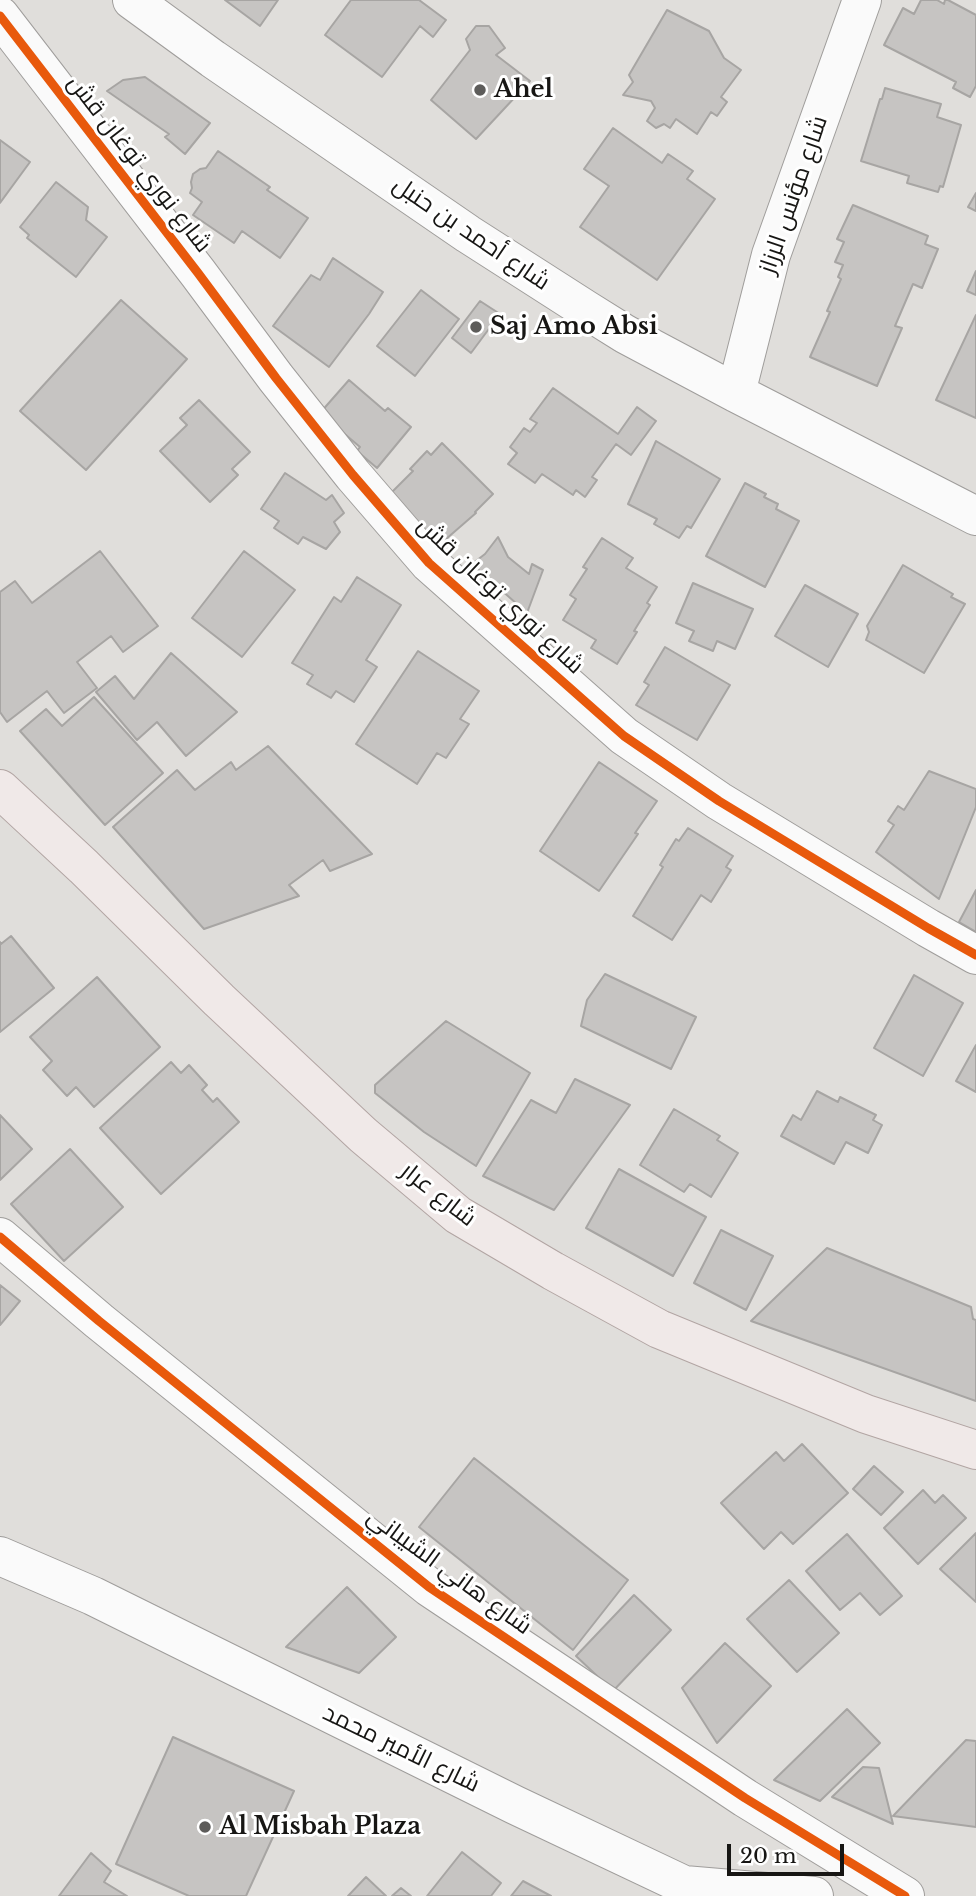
<!DOCTYPE html>
<html>
<head>
<meta charset="utf-8">
<style>
  body { margin:0 }
  #map { position:relative; width:976px; height:1896px; overflow:hidden; background:#e0dedb; font-family:"Libre Baskerville",serif }
  canvas { display:block }
  .scale { position:absolute; left:727px; top:1844px; width:117px; height:32px; box-sizing:border-box; border:4px solid #171614; border-top:0; padding-left:9px; font-size:21px; line-height:24px; white-space:nowrap; color:#171614; -webkit-text-stroke:5px #fff; paint-order:stroke }
</style>
</head>
<body>
<div id="map">
<canvas width="976" height="1896"></canvas>
<div class="scale">20 m</div>
</div>
<script>
const c = document.querySelector('canvas').getContext('2d');
c.lineJoin = 'round';
function fill(path, color) { c.fillStyle = color; c.fill(path, 'evenodd'); }
function trace(path, color, width, dash) { c.strokeStyle = color; c.lineWidth = width; c.lineCap = dash ? 'butt' : 'round'; c.setLineDash(dash || []); c.stroke(path); }
function write(font, color, halo, rows, align = 'center') {
  c.font = font + ' "Libre Baskerville",Cairo,serif'; c.lineWidth = 6; c.setLineDash([]); c.textBaseline = 'middle'; c.strokeStyle = halo; c.fillStyle = color; for (const [text, x, y, turn = 0] of rows) {
    c.save(); c.translate(x, y); c.rotate((+turn || 0) * Math.PI / 180); c.textAlign = isNaN(turn) ? turn : align; if (halo) c.strokeText(text, 0, 0); c.fillText(text, 0, 0); c.restore();
  }
}
const building = new Path2D(`
  M225,0h53l-18,26z
  M351,0h68l27,20 -13,17 -13,-11 -38,51 -57,-42z
  M921,0h16l7,4 1,-4h3l28,15v71l-6,11 -17,-9 3,-6 -72,-37 19,-37 11,6z
  M667,10l42,21 15,27 17,12 -20,27 6,5 -10,14 -6,-4 -14,22 -21,-15 -6,9 -6,-4 -8,4 -9,-7 8,-13 -4,-7 -28,-6 10,-13 -4,-7z
  M476,26h13l16,22 -9,7 34,26 -54,58 -45,-39 39,-50 -4,-11z
  M145,77l65,46 -25,31 -20,-17 4,-3 -62,-43 16,-11z
  M885,88l56,16 -4,13 24,8 -18,62 -3,-1 -2,6 -31,-9 2,-7 -48,-15 19,-62h2z
  M613,128l49,35 6,-9 25,17 -6,8 28,20 -58,81 -77,-53 29,-41 -25,-17z
  M0,140l30,22 -30,41z
  M218,151l52,36 -3,3 41,28 -28,40 -38,-27 -8,12 -41,-28 9,-13 -12,-9 2,-5 -1,-6 2,-8 7,-5 6,-1z
  M56,182l32,25 -2,13 21,17 -31,40 -49,-39 2,-3 -9,-8z
  M976,193v18l-8,-4z
  M853,205l75,31 -3,8 13,5 -16,39 -9,-4 -18,42 7,2 -25,58 -67,-29 20,-45 -3,-1 14,-32 -3,-2 5,-12 -8,-3 9,-20 -7,-3z
  M333,258l50,34 -14,22 -40,53 -56,-41 38,-51 9,5z
  M976,271v24l-9,-4z
  M421,290l38,29 -44,57 -38,-30z
  M121,300l66,59 -101,111 -66,-59z
  M480,301l20,13 -29,39 -19,-15z
  M976,315v103l-40,-18z
  M349,380l36,31 3,-3 23,19 -34,41 -20,-17 3,-4 -40,-34z
  M553,388l65,46 19,-27 19,14 -25,34 -15,-11 -24,33 5,3 -12,17 -9,-7 -3,5 -31,-21 -7,9 -27,-19 9,-11 -7,-6 14,-19 6,4 7,-9 -7,-4z
  M199,400l51,52 -18,17 6,6 -28,27 -50,-51 27,-26 -7,-7z
  M656,441l64,38 -29,49 -4,-2 -8,12 -25,-14 3,-5 -29,-15z
  M442,443l51,51 -18,18 1,1 -38,33 -47,-53 22,-22 -3,-2 17,-18 4,4z
  M285,473l41,27 6,-5 12,18 -10,9 6,10 -14,17 -23,-12 -5,7 -24,-16 5,-7 -18,-12z
  M745,483l21,11 -2,3 14,7 -2,5 23,12 -34,66 -59,-31z
  M498,537l10,20 21,17 3,-10 11,6 -16,43 -55,-49 13,-10z
  M602,538l31,20 -7,10 31,19 -10,16 3,2 -16,26 3,1 -20,32 -26,-16 5,-8 -33,-20 13,-21 -6,-4 17,-26 -4,-2z
  M100,551l58,75 -35,26 -12,-16 -34,26 20,26 -33,25 -17,-22 -40,31 -7,-10v-120l15,-11 17,22z
  M244,551l51,39 -53,67 -50,-39z
  M903,565l50,29 -2,3 14,7 -41,69 -58,-33 3,-8 -2,-6z
  M357,577l44,28 -35,55 11,7 -23,35 -18,-11 -5,7 -24,-14 6,-9 -21,-12 42,-66 7,5z
  M693,583l60,26 -18,40 -18,-8 -4,10 -24,-10 5,-10 -18,-8z
  M805,585l53,29 -30,53 -53,-31z
  M665,647l65,38 -33,55 -61,-35 13,-20 -5,-3z
  M418,651l61,40 -19,28 9,5 -23,34 -9,-5 -20,31 -61,-40z
  M171,653l66,59 -51,44 -29,-34 -20,18 -41,-48 19,-16 19,23z
  M94,697l69,76 -58,52 -85,-94 26,-22 16,17z
  M268,746l104,108 -42,17 -7,-11 -34,25 10,11 -95,33 -91,-102 64,-57 18,20 36,-28 5,8z
  M599,762l58,39 -22,32 3,1 -39,57 -59,-40z
  M929,771l47,18v18l-37,92 -63,-47 18,-27 -6,-4 10,-15 6,4z
  M688,828l45,28 -7,11 5,3 -20,32 -10,-7 -29,45 -39,-24 30,-49 -3,-2 16,-26 3,2z
  M976,890v42l-17,-10z
  M11,936l43,52 -54,44v-90l1,2z
  M605,974l91,43 -25,52 -90,-43 6,-26z
  M914,975l49,28 -40,73 -49,-28z
  M97,977l63,70 -66,60 -18,-20 -9,9 -24,-26 9,-9 -22,-24z
  M446,1021l84,52 -54,93 -52,-34 -49,-39v-8z
  M976,1045v47l-20,-11z
  M171,1062l10,11 8,-8 18,20 -5,5 11,12 4,-4 22,24 -78,72 -61,-66z
  M575,1079l55,26 -76,105 -71,-34 48,-76 25,13z
  M817,1091l21,11 2,-5 36,18 -3,5 9,5 -14,28 -22,-11 -12,22 -53,-28 12,-21 8,5z
  M674,1109l46,27 -3,4 21,13 -27,44 -21,-13 -6,8 -44,-27z
  M0,1115l32,34 -32,31z
  M70,1149l53,58 -59,54 -53,-57z
  M619,1169l87,48 -33,59 -87,-48z
  M721,1230l52,26 -27,54 -52,-27z
  M827,1248l144,59 2,12 3,1v81l-225,-80z
  M0,1285l20,16 -20,24z
  M802,1444l46,49 -55,51 -12,-12 -17,17 -43,-46 55,-51 8,9z
  M474,1458l154,122 -55,70 -154,-123z
  M874,1466l29,26 -22,23 -28,-26z
  M923,1490l12,13 8,-8 23,23 -48,46 -34,-36z
  M976,1533v69l-36,-33z
  M847,1534l55,62 -22,19 -20,-22 -20,17 -34,-39z
  M789,1580l50,53 -42,39 -50,-53z
  M347,1587l49,50 -37,36 -73,-26z
  M634,1595l37,35 -58,61 -37,-35z
  M725,1643l46,43 -54,57 -35,-55z
  M847,1709l33,34 -60,58 -46,-21z
  M173,1737l121,54 -48,105h-57l-73,-32z
  M966,1740l10,1v86l-83,-11z
  M863,1767l16,1 14,56 -61,-27z
  M462,1852l39,31 -10,13h-64z
  M91,1853l20,18 -7,11 23,14h-68z
  M366,1877l20,19h-38z
  M523,1881l28,15h-40z
  M401,1888l10,8h-19z`);
fill(building, '#c6c4c2');
trace(building, '#a7a5a3', 2);
const minor = new Path2D(`
  M132,0l81,59 255,175 117,75 40,25 111,59 240,123
  M0,16l198,257 78,105 77,97 76,88 195,173 95,65 209,127 48,27
  M736,393l35,-138 91,-255
  M0,1237l99,84 330,266 316,211 160,98
  M0,1556l93,40 422,209 169,80 130,11`);
const major = new Path2D(`
  M0,789l84,78 135,133 144,135 95,80 95,56 106,58 207,85 110,36`);
trace(minor, '#9f9d9b', 40);
trace(major, '#b2a5a3', 40);
trace(minor, '#fafafa', 38);
trace(major, '#f0e9e8', 38);
trace(new Path2D(`
  M0,16l198,257 78,105 77,97 76,88 195,173 95,65 209,127 48,27
  M0,1237l99,84 330,266 316,211 160,98`), '#e8590c', 9);
for (const [x, y, r, color] of [
  [480,90,7,"#5d5c5a"],
  [476,327,7,"#5d5c5a"],
  [205,1827,7,"#5d5c5a"]
]) { const dot = new Path2D(); dot.arc(x, y, r, 0, 2 * Math.PI); c.fillStyle = color; c.fill(dot); trace(dot, '#fff', 2.5); }
write('bold 24px', '#171614', '#fff', [
  ["Ahel",494,90],
  ["Saj Amo Absi",490,327],
  ["Al Misbah Plaza",219,1827]
], 'left');
write('24px', '#171614', '#fff', [
  ["شارع نوري توغان قش",139,164,52],
  ["شارع مؤنس الرزاز",794,195,-71],
  ["شارع أحمد بن حنبل",471,234,34],
  ["شارع نوري توغان قش",500,596,43],
  ["شارع عرار",438,1195,38],
  ["شارع هاني الشيباني",449,1572,36],
  ["شارع الأمير محمد",401,1749,26]
]);
</script>
</body>
</html>
